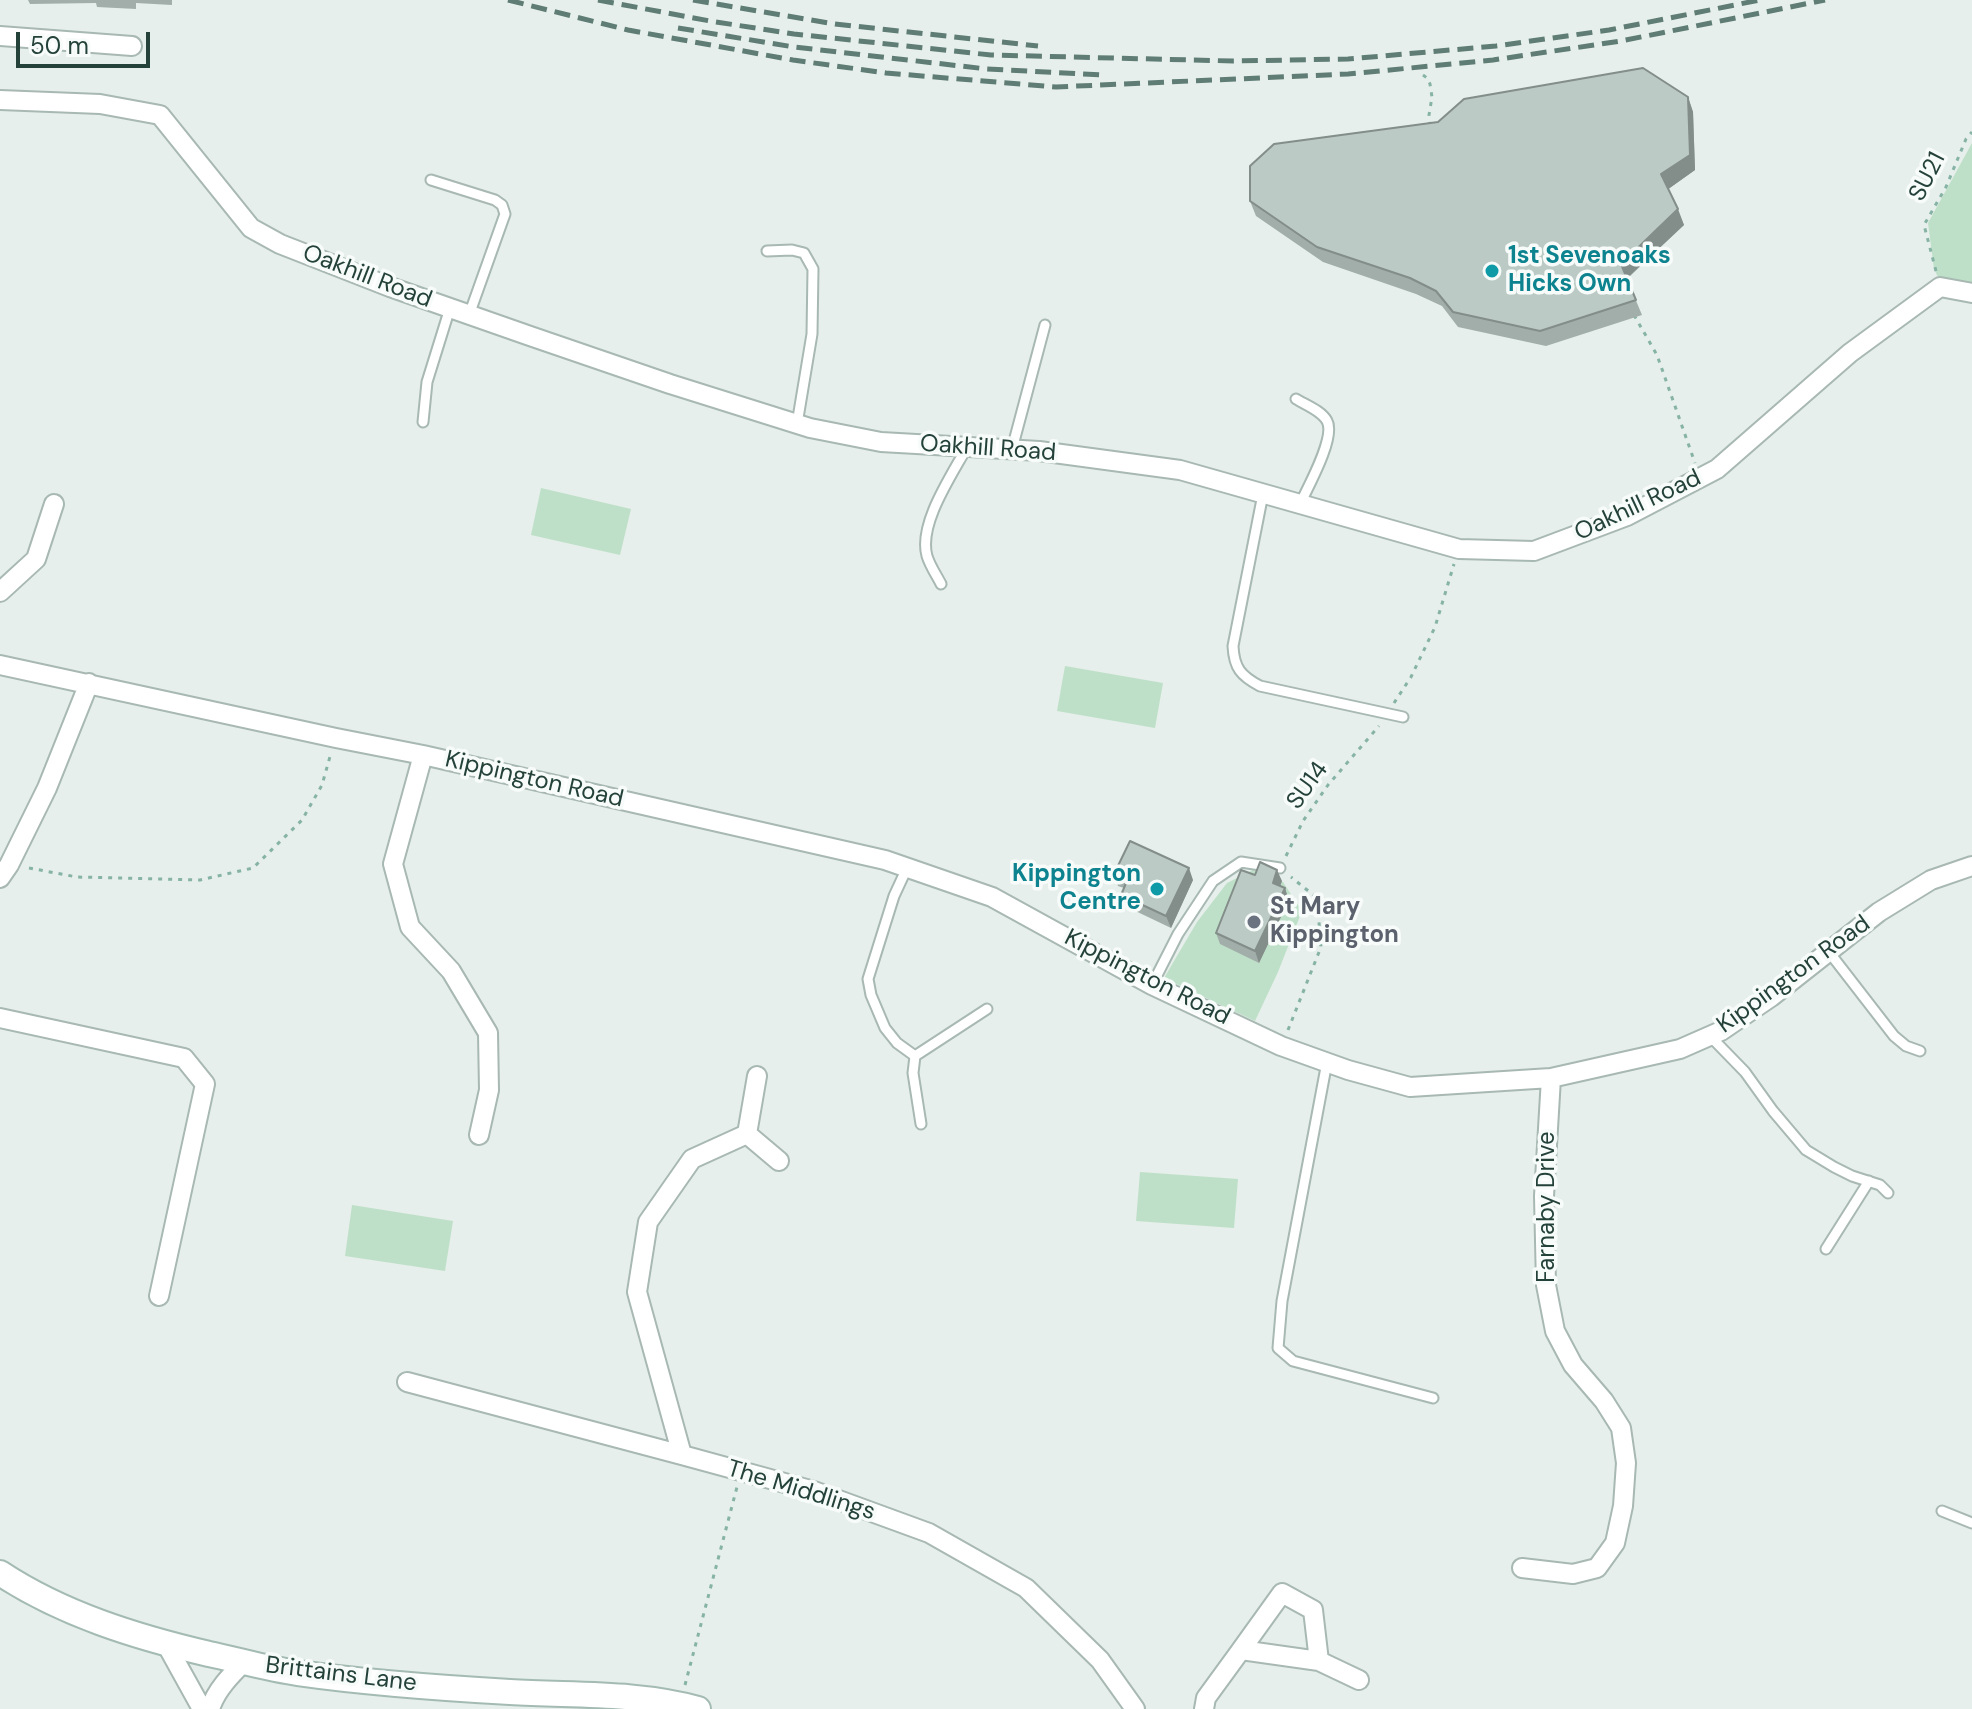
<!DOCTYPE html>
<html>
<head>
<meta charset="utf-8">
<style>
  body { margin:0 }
  #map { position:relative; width:1972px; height:1709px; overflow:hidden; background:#e6efeb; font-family:"DM Sans",sans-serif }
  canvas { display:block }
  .scale { position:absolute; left:16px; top:32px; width:134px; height:36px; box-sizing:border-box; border:4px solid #24423a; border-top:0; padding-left:10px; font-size:24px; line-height:28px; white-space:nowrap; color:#24423a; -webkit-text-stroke:6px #f7fbf9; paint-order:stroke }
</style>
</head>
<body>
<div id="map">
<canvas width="1972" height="1709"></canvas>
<div class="scale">50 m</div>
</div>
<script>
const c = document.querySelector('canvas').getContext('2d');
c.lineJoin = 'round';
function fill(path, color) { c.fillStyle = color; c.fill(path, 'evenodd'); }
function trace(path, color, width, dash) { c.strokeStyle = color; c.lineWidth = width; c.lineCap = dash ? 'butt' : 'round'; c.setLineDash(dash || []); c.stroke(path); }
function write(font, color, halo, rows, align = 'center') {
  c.font = font + ' "DM Sans",sans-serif'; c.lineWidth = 7; c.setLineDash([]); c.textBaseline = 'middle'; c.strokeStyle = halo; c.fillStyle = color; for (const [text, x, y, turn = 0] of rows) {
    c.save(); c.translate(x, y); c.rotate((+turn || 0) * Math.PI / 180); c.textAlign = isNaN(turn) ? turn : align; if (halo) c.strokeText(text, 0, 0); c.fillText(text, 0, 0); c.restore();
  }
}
fill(new Path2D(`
  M1972,143v150l-29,-6 -9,-18 -6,-46z
  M541,488l90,21 -11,46 -89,-20z
  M1065,666l98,17 -8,45 -98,-17z
  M1253,870l30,12 19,29 -24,61 -23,49 -91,-43 33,-56 30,-39z
  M1140,1172l98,7 -4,49 -98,-7z
  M352,1205l101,16 -8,50 -100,-15z`), '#bfe0c8');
const lane = new Path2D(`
  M431,180l64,20 7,5 3,9 -36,101
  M767,251l25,-1 12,3 9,16 -1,65 -15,90
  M1296,399c10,6 26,12 31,22 9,16 -19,66 -27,83
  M423,422l4,-40 23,-74
  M1012,449l33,-124
  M1263,494l-30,152c1,22 8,30 27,40l143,31
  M941,584c-4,-8 -11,-18 -14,-28 -9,-32 25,-81 40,-109
  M907,868l-13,28 -26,83 3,16 14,33 12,15 18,13
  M1829,952l65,84 12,10 14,5
  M1152,985l26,-51 35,-53 28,-19 39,6
  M1710,1036l35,36 28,39 33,39 28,17 18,9 28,9 8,8
  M915,1056l72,-47
  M915,1056l-2,17 8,51
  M1327,1062l-45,239 -4,47 15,13 140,37
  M1826,1249l43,-68
  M1942,1511l30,12`);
const street = new Path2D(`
  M0,36l132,10
  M0,100l100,4 60,11 91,113 29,16 110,43 140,49 140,48 140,44 71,14 158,9 141,19 279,79 75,2 93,-35 90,-47 133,-116 90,-66 32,6
  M0,592l36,-33 18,-55
  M0,665l336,73 87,17 462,105 107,37 160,88 129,61 67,24 62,17 141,-9 129,-29 41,-18 50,-34 108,-85 52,-32 41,-14
  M423,755l-30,109 17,63 41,44 37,62 1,57 -10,45
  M0,878l9,-13 38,-77 42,-105
  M0,1018l184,40 21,26 -46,212
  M747,1134l10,-58
  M407,1382l275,73 132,36 115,42 97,55 74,72 35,49
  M682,1455l-45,-163 11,-70 44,-63 55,-25 32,27
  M1522,1568l51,6 24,-6 18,-25 8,-37 3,-43 -5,-35 -17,-27 -31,-36 -18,-34 -9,-46 -2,-89 7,-118
  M166,1644l36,65
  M1241,1650l41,-57 31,17 6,51
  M210,1709c6,-19 21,-34 34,-47
  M1204,1709l2,-11 35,-48 78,11 40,19`);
const secondary = new Path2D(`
  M0,1573c62,41 136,64 209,81 29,6 59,15 89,19 70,10 142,15 212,19 63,4 127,0 188,17`);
trace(lane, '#a8b8b2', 13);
trace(street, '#a8b8b2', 22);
trace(secondary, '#a4bbb3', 28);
trace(new Path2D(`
  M1423,75l4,3 3,6 2,13 -3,18 1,10
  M1936,271l-12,-46 22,-38 20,-48 6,-7
  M1634,315l23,40 38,108
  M1394,703l17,-26 24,-50 19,-63
  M1286,856l17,-35 25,-36 51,-59
  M29,868l48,9 123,3 53,-12 49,-48 20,-35 9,-32
  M1288,1030l33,-83 -4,-49 -26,-21
  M685,1685l52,-198`), '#86b3a5', 3, [4, 6]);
trace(lane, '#fff', 9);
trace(street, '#fff', 18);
trace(secondary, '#fff', 24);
trace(new Path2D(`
  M508,0l120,30 165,30 93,13 170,14 292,-13 145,-14 128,-19 204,-41
  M598,0l112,21 84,13 197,21 242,6 115,-2 148,-13 113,-16 151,-30
  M693,0l142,24 203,22
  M678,28l116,19 193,22 116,6`), '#5f7d75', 5, [16, 8]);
fill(new Path2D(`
  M28,0h144v5l-36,-2v6l-39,-2 -1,-4 -66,1z
  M1688,97l5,15 2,58 -27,19 16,36 -57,54 15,36 -96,31 -88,-19 -16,-21 -26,-12 -93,-32 -67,-46 -6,-15z
  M1114,874l79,6 -22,48 -46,-22 -4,-11 3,-7 -6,-2z
  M1255,875l27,6 -2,5 9,14 -30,63 -39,-19 -4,-11z`), '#a1aea9');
fill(new Path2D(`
  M1688,97l5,15 2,58 -28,20 -6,-16z
  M1678,209l6,16 -58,54 -5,-15z
  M1189,868l4,12 -22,48 -5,-12z
  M1277,870l5,11 -5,13 -4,-11z
  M1285,888l4,12 -30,63 -4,-12z`), '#838d89');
const building = new Path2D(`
  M1643,68l45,29 2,58 -29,19 17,35 -57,55 15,36 -96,31 -87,-19 -17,-21 -26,-13 -93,-31 -67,-46v-35l24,-22 164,-22 26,-23z
  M1130,841l59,27 -23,48 -45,-21 6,-14 -13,-7z
  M1260,862l17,8 -4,13 12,5 -30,63 -39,-18 25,-63 14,5z`);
fill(building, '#bbcac4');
trace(building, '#838d89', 2);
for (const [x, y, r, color] of [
  [1492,271,8,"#0f9aa8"],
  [1157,889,8,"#0f9aa8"],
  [1254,922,8,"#6b7280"]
]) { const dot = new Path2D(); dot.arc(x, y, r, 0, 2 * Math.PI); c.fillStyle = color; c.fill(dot); trace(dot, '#f7fbf9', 3); }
write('24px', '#24423a', '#f7fbf9', [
  ["SU21",1928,177,-63],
  ["Oakhill Road",367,277,21],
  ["Oakhill Road",988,449,4],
  ["Oakhill Road",1638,506,-25],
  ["Kippington Road",534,780,13],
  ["SU14",1308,786,-54],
  ["Kippington Road",1794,975,-36],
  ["Kippington Road",1147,978,27],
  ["Farnaby Drive",1548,1207,-90],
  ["The Middlings",801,1491,17],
  ["Brittains Lane",341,1675,7]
]);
write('bold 24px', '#0d838f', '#f7fbf9', [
  ["1st Sevenoaks",1508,257],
  ["Hicks Own",1508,285],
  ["Kippington",1141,875,"right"],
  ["Centre",1141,903,"right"]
], 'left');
write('bold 24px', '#5b616d', '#f7fbf9', [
  ["St Mary",1270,908],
  ["Kippington",1270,936]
], 'left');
</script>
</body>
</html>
